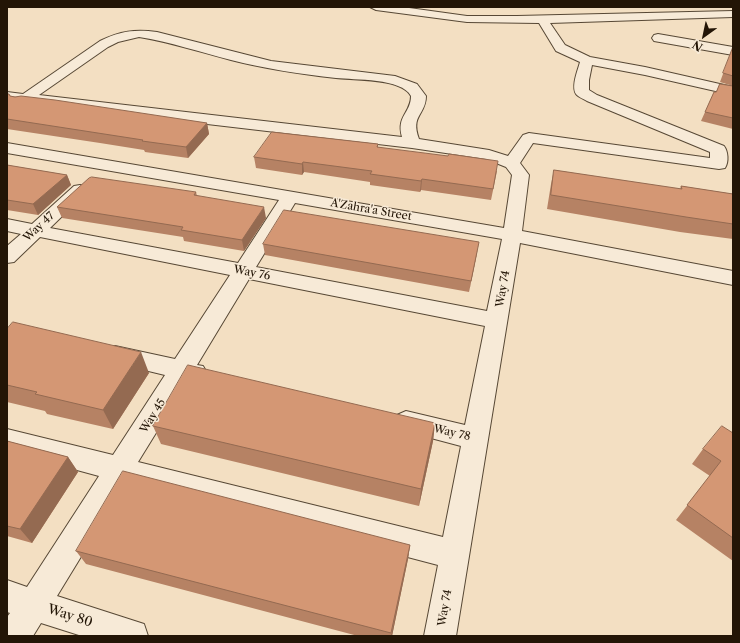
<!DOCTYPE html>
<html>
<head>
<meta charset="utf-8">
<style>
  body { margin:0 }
  #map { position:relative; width:740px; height:643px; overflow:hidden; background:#f3dfc2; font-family:"Libre Caslon Text",serif }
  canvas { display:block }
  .frame { position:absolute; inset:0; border:8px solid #231506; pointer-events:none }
  .north { position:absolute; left:684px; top:16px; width:40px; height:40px; -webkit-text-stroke:3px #f7ead7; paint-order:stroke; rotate:213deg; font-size:11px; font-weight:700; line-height:16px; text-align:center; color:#231506 }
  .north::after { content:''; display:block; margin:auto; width:14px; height:18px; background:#231506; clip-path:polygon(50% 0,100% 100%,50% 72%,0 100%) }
</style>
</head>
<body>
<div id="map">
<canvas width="740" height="643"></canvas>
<div class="frame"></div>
<div class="north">N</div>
</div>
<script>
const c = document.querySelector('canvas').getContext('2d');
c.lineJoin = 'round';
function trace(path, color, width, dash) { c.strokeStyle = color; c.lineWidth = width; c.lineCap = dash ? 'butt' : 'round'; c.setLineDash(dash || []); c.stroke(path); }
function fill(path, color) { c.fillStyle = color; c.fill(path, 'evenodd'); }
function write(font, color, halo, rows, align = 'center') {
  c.font = font + ' "Libre Caslon Text",serif'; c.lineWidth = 3; c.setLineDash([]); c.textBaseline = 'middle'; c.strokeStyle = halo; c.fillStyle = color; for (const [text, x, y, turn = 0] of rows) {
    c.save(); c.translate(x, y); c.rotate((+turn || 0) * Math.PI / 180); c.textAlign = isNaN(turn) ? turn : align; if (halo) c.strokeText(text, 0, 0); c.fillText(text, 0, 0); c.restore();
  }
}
const minor = new Path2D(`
  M370,7h32l65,9h50l216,-5v6l-183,6 15,22 25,12 55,10 88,20v8l-88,-20 -53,-10 -3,15v10l8,5 127,51c4,5 5,16 1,22l-6,1 -186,-26 -13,20 9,12 -7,56 211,40v14l-213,-42 -64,393h-32l14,-71 -312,-82 -69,113 87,28 4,12h-66l-41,-13 -8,13h-26v-19l3,-4 -3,-1v-32l20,7 72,-111 -92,-25v-22l106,26 52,-80 -58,-14 -4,-6 4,-6 8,-3 60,13 55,-84 -190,-38 -26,25 -7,1v-17l14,-12 -14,-3v-12l25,5 42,-38 6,-1 6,1 3,4 -39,38 188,35 41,-63 -272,-47v-10l497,85 8,-53 -6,-8 -20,-8 -74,-11 -384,-45 -8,3 -5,-1 -2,-4 -6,-1v-8l16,2 77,-53c20,-10 35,-12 57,-9l114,29 124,15 22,8 9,12c0,19 -16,19 -7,43l70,11 19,6 15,-21 6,-2 181,25v-6l-123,-51c-3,-2 -9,-4 -11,-7 -5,-8 2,-24 4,-32l-24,-11 -17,-28 -72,-1 -91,-12zM139,37c31,5 61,15 92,23 35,9 70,14 105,18 18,2 66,0 75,18 0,17 -15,20 -9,41l-363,-42 69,-48 10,-5zM295,203l207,36 -15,72 -231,-44zM249,279l236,47 -20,99 -59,-14 -9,4 -4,7 4,7 64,17 -18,91 -305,-75 50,-81 7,1 8,-2 4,-7 -4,-7 -6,-1z
  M658,34l75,13v8l-79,-14 -2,-3 2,-3z`);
trace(minor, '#574835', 2);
fill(minor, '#f7ead7');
fill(new Path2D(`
  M733,47v39l-13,-4z
  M720,84l13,2v43l-32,-8 13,-29h2z
  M7,94l3,2 197,27 2,11 -21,24 -43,-6 -1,-2 -44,-7 -93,-14z
  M378,144v3l119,24 -6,29 -70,-10 -1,2 -50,-7v-3l-66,-10 -2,3 -46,-7 -2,-11z
  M7,165l60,10 4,10 -33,30 -31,-5z
  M554,170l126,19 1,-3 52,8v45l-53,-7 -133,-23 4,-25z
  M196,192l1,4 69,22 -22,33 -60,-10 -1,-4 -121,-19 -5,-11z
  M263,244l214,9 -8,39 -204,-37z
  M7,329l142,44 -36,56 -66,-15 -2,-3 -38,-9z
  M435,423l-2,18 -14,65 -258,-62 -8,-18z
  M733,433v128l-57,-41 34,-44 -18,-12 11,-15z
  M7,441l61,16 10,15 -46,71 -25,-7z
  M410,545l-2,14 -16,77h-34l-272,-72 -10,-13z`), '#b68264');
fill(new Path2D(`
  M207,123l2,11 -21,24 -2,-11z
  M303,162l1,10 -2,3v-11z
  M67,175l4,10 -33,30 -5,-11z
  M422,179l-1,11 -1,2 1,-11z
  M264,207l2,11 -22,33 -2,-11z
  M479,242l-2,11 -8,39 2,-11z
  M141,352l8,21 -36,56 -10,-19z
  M435,423l-2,18 -14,65 2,-17z
  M68,457l10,15 -46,71 -12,-14z
  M410,545l-2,14 -16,77h-1z`), '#946a51');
const building = new Path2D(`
  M733,47v29l-10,-3z
  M720,84l13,2v32l-28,-6 9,-20h2z
  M7,94h2l1,2 5,1 6,-1 34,4 152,23 -21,24 -44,-6 1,-1 -136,-21z
  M272,132l106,12 -1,3 71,9 1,-2 49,7 -5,28 -71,-10 -1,2 -51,-7 2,-3 -69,-9 -1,2 -48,-7z
  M7,165l60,10 -34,29 -26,-4z
  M554,170l128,19 -1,-3 52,8v30l-47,-7 -135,-22z
  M92,177l104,15 -2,3 70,12 -22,33 -61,-10 2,-3 -126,-20 32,-29z
  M284,210l195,32 -8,39 -208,-37z
  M13,322l128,30 -38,58 -68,-16 2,-2 -30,-7v-56z
  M188,365l247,58 -14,66 -268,-63z
  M722,426l11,7v105l-46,-33 34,-44 -18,-12z
  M7,441l61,16 -48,72 -13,-3z
  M123,471l287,74 -19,88 -315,-82z`);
fill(building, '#d49774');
trace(building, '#946a51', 1);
write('11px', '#231506', '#f7ead7', [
  ["A'Zahra'a Street",371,210,10],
  ["Way 47",39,227,-43],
  ["Way 76",252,273,11],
  ["Way 74",503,289,-80],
  ["Way 45",153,416,-58],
  ["Way 78",452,433,13],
  ["Way 74",445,608,-80]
]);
write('13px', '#231506', '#f7ead7', [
  ["Way 80",70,616,18]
]);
</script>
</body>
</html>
